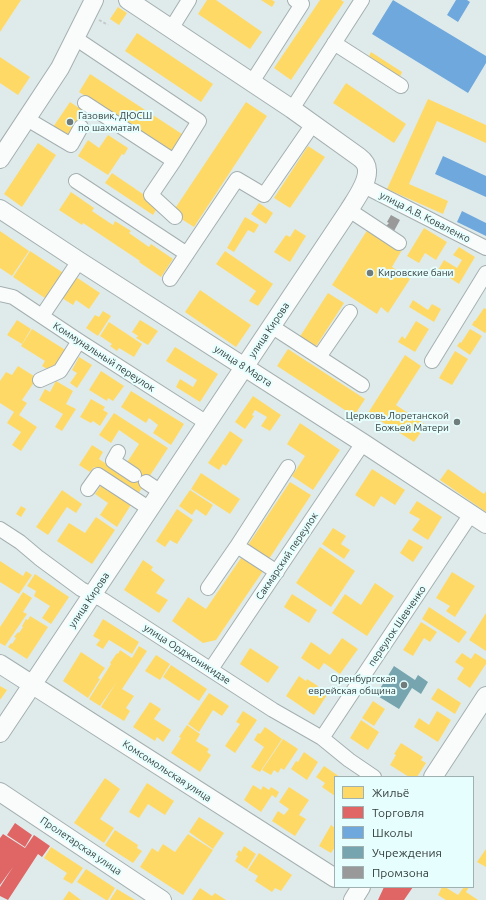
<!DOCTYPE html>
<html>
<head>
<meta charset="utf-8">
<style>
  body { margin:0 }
  #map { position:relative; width:486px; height:900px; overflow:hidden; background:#dfebeb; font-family:Ubuntu,sans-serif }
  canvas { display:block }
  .legend { position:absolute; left:334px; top:776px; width:140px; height:112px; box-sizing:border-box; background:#e6fefd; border:1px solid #9fb2b1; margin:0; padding:5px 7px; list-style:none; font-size:12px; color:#353f3e }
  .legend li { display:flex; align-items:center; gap:8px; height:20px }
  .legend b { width:20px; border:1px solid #9fb2b1 }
</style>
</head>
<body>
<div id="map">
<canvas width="486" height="900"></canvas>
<ul class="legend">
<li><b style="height:11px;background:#ffd966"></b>Жильё</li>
<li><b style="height:11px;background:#e06666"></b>Торговля</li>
<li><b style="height:11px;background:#6fa8dc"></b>Школы</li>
<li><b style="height:11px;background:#76a5af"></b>Учреждения</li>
<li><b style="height:11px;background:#999"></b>Промзона</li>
</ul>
</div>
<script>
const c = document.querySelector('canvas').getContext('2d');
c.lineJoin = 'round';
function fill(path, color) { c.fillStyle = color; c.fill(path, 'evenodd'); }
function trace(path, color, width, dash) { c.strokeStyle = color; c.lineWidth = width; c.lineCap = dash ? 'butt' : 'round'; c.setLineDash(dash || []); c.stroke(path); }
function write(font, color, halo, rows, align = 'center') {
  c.font = font + ' Ubuntu,sans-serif'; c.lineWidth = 4; c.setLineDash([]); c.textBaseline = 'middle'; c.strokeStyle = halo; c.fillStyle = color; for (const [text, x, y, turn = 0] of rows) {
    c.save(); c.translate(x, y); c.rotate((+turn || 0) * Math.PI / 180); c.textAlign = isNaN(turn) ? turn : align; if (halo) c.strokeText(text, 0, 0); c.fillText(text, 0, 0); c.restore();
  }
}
fill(new Path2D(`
  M0,0h21l-21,32z
  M207,0h9l46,32 -12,17 -52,-35z
  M261,0h11l3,2 -3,5z
  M320,0h21l3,2 -53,78 -17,-12z
  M118,7l9,6 -8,12 -9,-6z
  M137,33l76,51 -12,18 -76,-51z
  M371,52l31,20 -2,5 -31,-21z
  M0,57l30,20 -12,18 -18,-12z
  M90,74l92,60 -11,18 -92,-60z
  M346,83l60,41 -12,19 -61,-40z
  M428,99l58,26v18l-49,-22 -28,63 39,17 -5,13 -56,-25z
  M70,102l18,12 -19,28 -18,-12z
  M246,102l21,14 -73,111 -22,-14z
  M108,135l20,13 -4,7 -2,-1 -14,21 -30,-19 10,-16 11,8z
  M38,143l18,12 -34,52 -18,-13z
  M308,146l17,11 -35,51 -16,-10z
  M112,173l47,32 -6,10 -48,-32z
  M71,192l23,16 -2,3 21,14 2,-4 16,10 -2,2 20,14 2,-3 22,15 -12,18 -22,-15 1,-1 -57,-38 -1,2 -23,-15z
  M259,203l14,10 -7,11 -15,-10z
  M245,217l14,8 -5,8 -6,-3 -14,22 -7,-4z
  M424,228l23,14 -11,18 -11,-7 -6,10 -12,-7z
  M295,229l11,7 -16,26 -16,-10 12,-17 4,2z
  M368,229l34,21 -10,17 18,12 -22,34 -7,-6 -4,7 -45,-29z
  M0,231l29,20 -17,25 -12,-8z
  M459,247l16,10 -16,27 -21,-14 6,-10 13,8 5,-8 -9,-5z
  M30,251l38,25 -17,26 -38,-25z
  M225,251l48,33 -15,22 -9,-5 7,-10 -40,-27z
  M76,277l24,16 -11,16 -13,-9 -3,5 -11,-7z
  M200,290l51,35 -15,22 -51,-35z
  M328,293l16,10 -29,45 -16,-10z
  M413,300l15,10 4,-6 9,5 -7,13 -25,-15z
  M484,308l2,1v23l-1,1 -13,-8 2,-4h1z
  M103,311l8,5 -13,20 -12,-8 9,-13 4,2z
  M17,320l14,9 -9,15 -15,-9z
  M140,320l18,11 -10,14 -12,-7 2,-2 -6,-4z
  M416,321l13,8 -14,23 -17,-10 4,-6 3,3z
  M109,322l33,22 -8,13 -15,-9 -2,3 -7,-5 2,-2 -12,-8z
  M32,329l35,22 -13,22 -12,-7 3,-5 -24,-15z
  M470,329l12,7 -12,19 -13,-9 3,-4 1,1z
  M175,347l43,27 -18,28 -24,-15 4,-8 13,8 4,-7 -31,-19z
  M288,349l77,50 -11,17 -77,-50z
  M455,351l13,8 -16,26 -13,-7z
  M405,355l16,11 -25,39 30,20 -12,17 -46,-29z
  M79,357l13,8 -15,23 -7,-5 7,-10 -5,-3z
  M18,366l19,12 -15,22 5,3 -8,12 18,12 -16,24 -9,-6 9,-13 -14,-9 7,-11 -14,-9v-22l6,-9 6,3z
  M101,371l23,15 -11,15 -5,-3 -1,3 -18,-11z
  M56,381l17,10 -7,13 10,5 -14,22 -7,-4 8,-13 -24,-14 6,-11 5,3z
  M131,391l53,33 -13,21 -18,-12 5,-8 -9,-7 -3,5 -25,-16z
  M253,396l28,19 -11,16 -9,-5 6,-9 -12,-7 -3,5 2,1 -9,13 -10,-7z
  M91,399l14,8 -2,3 5,3 -8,13 -7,-5 -2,2 -11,-6z
  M114,413l54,35 -32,49 -19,-14 -23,-16 -4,5 -11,-7 13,-20 11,7 -4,7 24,16 3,-11 13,-20 -20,-14 -8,13 -12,-8z
  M300,423l40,27 -27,40 -21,-14 13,-20 -18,-12z
  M230,431l13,9 -17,26 -3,-2 -4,6 -11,-7z
  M372,469l33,21 -10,15 -14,-9 -7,11 -19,-12z
  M448,469l36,25 2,-3v21l-46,-32z
  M201,473l39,26 -10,15 -39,-25z
  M104,481l30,19 -17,27 -17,-12 8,-12 -13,-9z
  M290,482l21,13 -42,64 -21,-14z
  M62,490l20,14 -6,9 -9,-6 -19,28 -12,-8z
  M190,490l23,15 -7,11 -10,-7 -4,6 -13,-9z
  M417,501l25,16 -14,23 -16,-10 8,-11 -11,-6z
  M21,506l5,3 -5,8 -5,-3z
  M177,509l16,11 -16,24 -7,-4 -5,7 -9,-6z
  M96,517l19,13 -23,34 -35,-23 12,-18 16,10z
  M333,528l13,8 -5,8 9,6 -6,9 -22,-15z
  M409,539l14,8 -10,15 -13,-9z
  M320,547l35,24 -24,36 -35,-24z
  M241,558l22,13 -47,69 -13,3 -31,-22 16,-24 18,12z
  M143,560l10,7 -2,3 14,10 -9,13 12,7 -9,13 -35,-23z
  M0,561l23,15 3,-5 6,4 -13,19 -19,-12z
  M452,572l23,14 -20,31 -9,-6 4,-5 -14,-8z
  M35,574l34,23 -18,27 -9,-6 8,-12 -16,-10 2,-5 -9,-5z
  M375,583l19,13 -27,40 -35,-23 13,-19 16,11z
  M23,592l9,6 -9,14 4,2 -22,32 -5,-3v-16z
  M292,594l25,16 -8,13 -25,-16z
  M429,607l38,25 -8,11 -37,-24z
  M486,613v38l-17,-11z
  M30,616l18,11 -21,32 -19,-12 3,-4 1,1 4,-6 -2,-1 4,-5 1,1 4,-6 -1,-1 4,-7 2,1z
  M103,619l36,23 -7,12 -23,-14 -6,9 -7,-4 4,-5 -7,-4z
  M421,622l16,10 -7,10 -6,-4 -11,18 -10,-6z
  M342,638l16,11 -18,25 -16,-11 -5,7 -18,-12 10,-16 19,13z
  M139,646l8,5 -25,38 12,7 -8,12 4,3 -6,10 -23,-14 15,-24 -16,23 -11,-7 22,-35 -1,-1 7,-10 1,1 2,-4 12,8z
  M250,648l29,19 -11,16 -28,-19z
  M81,652l24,16 -7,10 2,1 -12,19 -25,-17z
  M462,653l9,6 4,-6 11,7v4l-16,24 -13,-9 7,-11 -9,-6z
  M156,655l14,9 -10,16 -15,-9z
  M171,665l36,24 -8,12 -36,-24z
  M299,676l7,5 1,-2 11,7 -1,2 10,7 -13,20 -28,-19z
  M0,686l7,4 -7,10z
  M438,688l23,15 -6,11 -24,-15z
  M209,693l20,13 -7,10 -9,-6 -14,22 -11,-8z
  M373,701l12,8 -11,17 -12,-8z
  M150,702l11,7 -7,10 17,11 -8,12 -6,-5 -2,4 -22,-14z
  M243,711l14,9 -22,33 -10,-7 15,-22 -4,-2z
  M437,711l14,9 -13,22 -24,-15 5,-9 10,7z
  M361,720l18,12 -11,18 -18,-12z
  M187,725l13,9 -4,7 13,8 -2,3 4,3 -11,17 -29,-19 10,-15 -2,-1z
  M265,727l17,12 -22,33 -9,-5 13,-20 -10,-7 4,-7 2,1z
  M283,739l15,10 -14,21 -3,-2 -3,5 -4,-3 -3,5 -9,-5z
  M401,743l22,14 -2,3 5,3 -9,14h-8l-19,-12 6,-10 -2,-1z
  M304,752l14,10 -11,18 -16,-11 5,-8 2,1z
  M324,766l16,11h-5v19l-13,-9 3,-4 -9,-6z
  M105,778l15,11 -20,30 14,9 -10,15 -30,-20z
  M147,783l27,18 -9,14 -17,-11 -9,14 -10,-6z
  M253,785l8,5 2,-4 6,4 2,-3 8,5 -3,6 -4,-3 -11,17 -17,-12z
  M289,787l20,13 -10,15 7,4 -11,17 -23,-15 6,-10 6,4 5,-6 -10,-7z
  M199,817l25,16 -11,16 -24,-17z
  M331,825l4,3v19l-4,6 -12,-7z
  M115,830l23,15 -1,3 5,3 -9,12 -28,-18z
  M188,834l25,16 -30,45 -43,-28 12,-19 6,4 5,-8 12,8z
  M244,846l12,8 -9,15 -12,-8 3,-5 -2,-1 3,-5 2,2z
  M51,847l32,21 -11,16 -9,-5 4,-6 -23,-15z
  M486,849v18l-9,-5z
  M259,853l33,22 -11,16 -6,-3 -3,4 -17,-11 3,-5 -10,-6z
  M86,869l29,19 -7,12h-2l-29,-18z
  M442,887h3l13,8 6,-8h5l-3,5 12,8h-32l-8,-5z
  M200,888l12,8 3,-3 11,7h-34z
  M117,889l18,11h-25z
  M69,891l12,9h-18z`), '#ffd966');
fill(new Path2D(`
  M15,823l17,12 -7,12 -18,-12z
  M3,834l22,14 9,-13 16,11 -8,11 -4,-3 -30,46 -8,-4v-9l13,-20 -13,18v-47z
  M384,887h29l-9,13h-26z`), '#e06666');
fill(new Path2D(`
  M393,0l93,56v7l-18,30 -96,-59z
  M456,0h11l3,2 -12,20 -11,-7z
  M443,156l43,20v21l-51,-23z
  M462,211l24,12v13l-29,-14z`), '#6fa8dc');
fill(new Path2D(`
  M394,666l21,14 3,-5 10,7 -7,12 -9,-6 -13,21 -23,-14z`), '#76a5af');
fill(new Path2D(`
  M391,215l9,5 -6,11 -8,-5 3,-3 -2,-1z`), '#999');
const minor = new Path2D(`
  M171,29l18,-29
  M75,38l124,83 -25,40 -23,34 24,22
  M334,43l67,43
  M252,82l50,-78 -7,-4
  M85,103l89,58
  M292,109l70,-109
  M27,119l44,26 10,-18
  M76,181l111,73
  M364,186l122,62
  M349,210l50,33
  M170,279l67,-100 27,16 49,-71
  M0,294l13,3 66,44 128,82
  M42,316l37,-55
  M271,326l91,59
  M319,357l31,-45
  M432,361l54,-88
  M40,380l20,-9 19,-30
  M118,452l-5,9 21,14
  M146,482l15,10
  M88,489l10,-14 52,34
  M0,529l20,13 19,16 42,31 22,11 170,110 49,28 27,22 25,17
  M277,572l-40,-26 51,-79
  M208,588l29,-42
  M211,669l152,-226
  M322,738l149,-224`);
const major = new Path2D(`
  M0,159l60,-91 34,-68
  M0,209l79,52 284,182 123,81
  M0,664l335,214
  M0,733l349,-523c6,-10 19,-27 18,-40 0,-6 -4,-10 -8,-13l-67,-48 -164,-109
  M433,777l53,-81
  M0,792l162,108
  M353,900l8,-13`);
trace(minor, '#a5afaf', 16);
trace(major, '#a5afaf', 20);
trace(new Path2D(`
  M99,20l9,5`), '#c5cbca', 2, [3, 2]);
trace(minor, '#fafcfc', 14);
trace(major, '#fafcfc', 18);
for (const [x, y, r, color] of [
  [70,122,4,"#707b7b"],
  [370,273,4,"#707b7b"],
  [457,422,4,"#707b7b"],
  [404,685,4,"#707b7b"]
]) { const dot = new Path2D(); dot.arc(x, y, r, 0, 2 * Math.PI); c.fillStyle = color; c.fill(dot); trace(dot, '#e6fefd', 1.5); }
write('10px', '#353f3e', '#e6fefd', [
  ["Газовик, ДЮСШ",78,116],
  ["по шахматам",78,128],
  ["Кировские бани",378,273],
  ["Церковь Лоретанской",449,416,"right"],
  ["Божьей Матери",449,428,"right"],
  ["Оренбургская",396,679,"right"],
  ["еврейская община",396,691,"right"]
], 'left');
write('10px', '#353f3e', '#e6fefd', [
  ["улица А.В. Коваленко",425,217,27],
  ["улица Кирова",269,330,-56],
  ["Коммунальный переулок",104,357,33],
  ["улица 8 Марта",243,366,33],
  ["Сакмарский переулок",287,556,-56],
  ["улица Кирова",89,600,-56],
  ["переулок Шевченко",397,626,-56],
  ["улица Орджоникидзе",187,654,33],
  ["Комсомольская улица",167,771,33],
  ["Пролетарская улица",81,846,34]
]);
</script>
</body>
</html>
